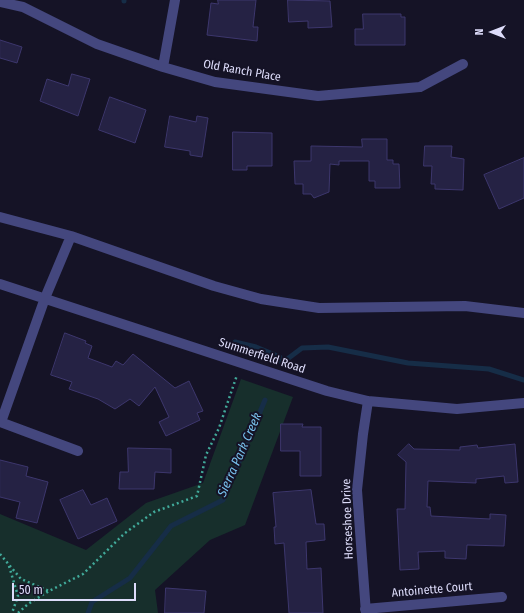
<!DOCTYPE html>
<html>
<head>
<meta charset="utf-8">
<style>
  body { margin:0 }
  #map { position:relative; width:524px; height:613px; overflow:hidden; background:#151326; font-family:"Fira Sans Condensed",sans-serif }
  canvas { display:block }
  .north { position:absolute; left:472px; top:12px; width:40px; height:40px; -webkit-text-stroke:3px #151326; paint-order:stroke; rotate:270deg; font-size:11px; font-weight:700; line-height:16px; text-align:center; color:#dddcfa }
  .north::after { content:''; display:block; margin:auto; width:14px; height:18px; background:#dddcfa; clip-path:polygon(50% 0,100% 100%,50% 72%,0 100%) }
  .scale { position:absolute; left:12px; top:583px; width:124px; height:18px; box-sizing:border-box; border:2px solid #dddcfa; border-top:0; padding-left:5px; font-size:12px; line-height:14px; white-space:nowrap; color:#dddcfa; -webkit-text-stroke:3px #151326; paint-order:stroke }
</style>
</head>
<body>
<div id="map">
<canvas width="524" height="613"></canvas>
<div class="north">N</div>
<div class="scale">50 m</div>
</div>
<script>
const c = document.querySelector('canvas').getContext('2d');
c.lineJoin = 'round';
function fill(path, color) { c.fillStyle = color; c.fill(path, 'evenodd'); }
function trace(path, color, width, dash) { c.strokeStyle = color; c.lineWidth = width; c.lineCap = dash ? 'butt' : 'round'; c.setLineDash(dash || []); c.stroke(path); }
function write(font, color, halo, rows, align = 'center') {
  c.font = font + ' "Fira Sans Condensed",sans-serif'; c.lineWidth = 4; c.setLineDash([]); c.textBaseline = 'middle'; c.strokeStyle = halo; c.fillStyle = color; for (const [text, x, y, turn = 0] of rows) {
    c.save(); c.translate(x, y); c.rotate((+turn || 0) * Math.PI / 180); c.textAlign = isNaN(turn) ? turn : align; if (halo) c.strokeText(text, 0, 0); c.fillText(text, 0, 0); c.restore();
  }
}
fill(new Path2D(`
  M241,379l52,18 -48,128 -35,15 -55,50 3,23h-158v-99l86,36 60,-47 57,-20z`), '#172f2c');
trace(new Path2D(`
  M124,0v1
  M235,342l21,5 24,10 2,6 20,-15 26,-1 80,16 81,6 35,11
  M88,613l4,-11 38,-24 41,-52 52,-26 42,-100`), '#162d47', 5);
const building = new Path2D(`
  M218,0h38l-3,27h5l-1,14 -50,-6 4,-32 7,1z
  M288,0l42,1 2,26 -24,1v-7l-19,1z
  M363,14h38v3h4v28h-50v-16h8z
  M0,40l22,7 -5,16 -17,-5z
  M72,74l18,5 -12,37 -38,-15 7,-22 21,7z
  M110,97l36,13 -11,33 -36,-13z
  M170,116l26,6 1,-6 11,2 -6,39 -12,-2v-4l-25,-4z
  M233,132l39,1v33h-25v4h-14z
  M362,139h25v21h6v4h6l1,24h-25v-7h-6v-20h-30v4l-9,-1 -1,28 -15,6 -3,-4h-8v-10h-8l-1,-23h17v-15l51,1z
  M425,146h27l-1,11 13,2 -1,31 -28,-1v-5h-4l1,-18h-8z
  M524,158v40l-25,11 -15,-34z
  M65,333l21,8 -1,2 7,3 -4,12 24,9 4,-6 7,4 10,-11 42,34 14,-7 14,30 -6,2 3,7 -34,16 -7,-14 10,-5 -14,-30 -16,19 -9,-7 -15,10 -17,-10 -29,-10 3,-7 -21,-7z
  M281,424h22l-1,3h19v49h-21v-25h-19z
  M409,444l5,5 46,1v-3l17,-2 1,3 37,-4 3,38 -13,1 -1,-7 -28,3v4l-48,-2 -1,26h3l1,9 59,3v-5l16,1 -2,31 -37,-1 -1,14 -21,-1v-7l-27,1 1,17 -19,1 -3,-61h8l1,-47 -8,-7z
  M128,448l43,1v24l-16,-1 -1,17h-35l1,-17h8z
  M0,460l28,7 -2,9 22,6 -11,41 -21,-5 4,-16 -20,-5z
  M83,490l8,15 16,-7 10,23 -39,18 -18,-39z
  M311,490l5,34h8l1,16 -19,2 1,27 14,-1 2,45h-34l-5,-70 -9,1 -1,-17h2l-3,-34z
  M166,588l40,3 -2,22h-39z`);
fill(building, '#252244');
trace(building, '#3d376d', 1);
trace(new Path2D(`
  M0,554l21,25 28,12
  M9,566l9,30 -6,17
  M18,613l10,-9 21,-13 34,-17 42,-41 29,-21 43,-16 9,-41 13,-27 18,-53`), '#41aa9a', 2.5, [2, 3]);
trace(new Path2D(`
  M0,2l23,5 74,37 66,23 52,15 103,14 102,-9 43,-23
  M163,67l12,-67
  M0,217l71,19 143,50 47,13 58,9 146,-2 59,7
  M0,284l327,107 41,10 89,8 67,-6
  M0,422l78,29
  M1,422l44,-124 26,-62
  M365,609l137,-12
  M366,613l-9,-123 6,-56 5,-33`), '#44477e', 10);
write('12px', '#dddcfa', '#151326', [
  ["Old Ranch Place",242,71,10],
  ["Summerfield Road",262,356,18],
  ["Horseshoe Drive",348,519,-92],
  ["Antoinette Court",432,590,-5]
]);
write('italic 13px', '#78c1ed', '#151326', [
  ["Sierra Park Creek",240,455,-66]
]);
</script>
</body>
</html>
